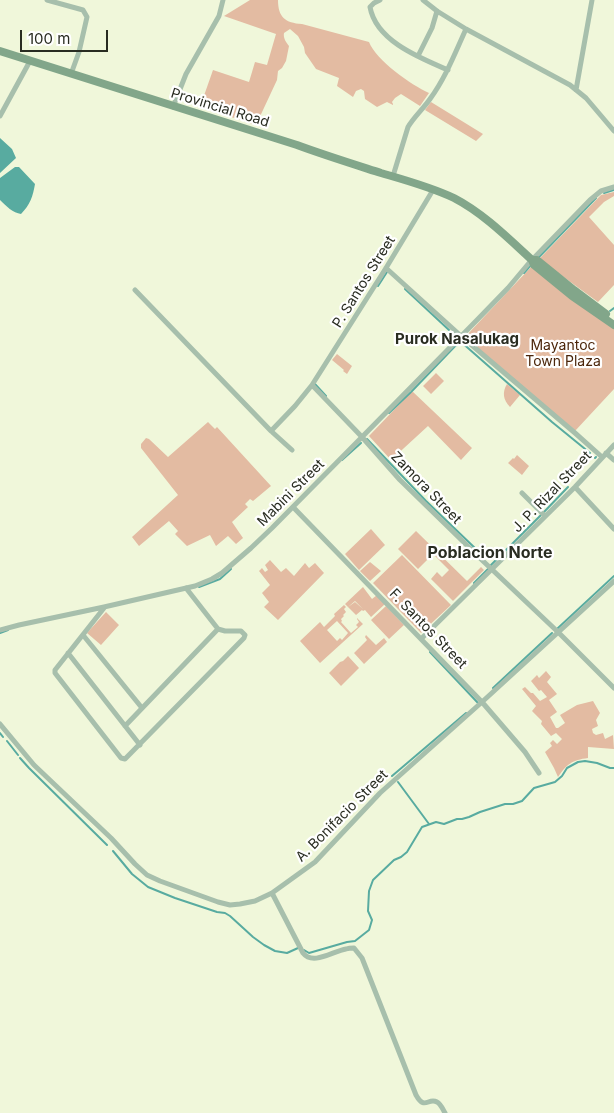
<!DOCTYPE html>
<html>
<head>
<meta charset="utf-8">
<style>
  body { margin:0 }
  #map { position:relative; width:614px; height:1113px; overflow:hidden; background:#f0f7da; font-family:Inter,sans-serif }
  canvas { display:block }
  .scale { position:absolute; left:20px; top:30px; width:88px; height:22px; box-sizing:border-box; border:2px solid #292c21; border-top:0; padding-left:6px; font-size:15px; line-height:18px; white-space:nowrap; color:#292c21; -webkit-text-stroke:4px #fff; paint-order:stroke }
</style>
</head>
<body>
<div id="map">
<canvas width="614" height="1113"></canvas>
<div class="scale">100 m</div>
</div>
<script>
const c = document.querySelector('canvas').getContext('2d');
c.lineJoin = 'round';
function fill(path, color) { c.fillStyle = color; c.fill(path, 'evenodd'); }
function trace(path, color, width, dash) { c.strokeStyle = color; c.lineWidth = width; c.lineCap = dash ? 'butt' : 'round'; c.setLineDash(dash || []); c.stroke(path); }
function write(font, color, halo, rows, align = 'center') {
  c.font = font + ' Inter,sans-serif'; c.lineWidth = 4.5; c.setLineDash([]); c.textBaseline = 'middle'; c.strokeStyle = halo; c.fillStyle = color; for (const [text, x, y, turn = 0] of rows) {
    c.save(); c.translate(x, y); c.rotate((+turn || 0) * Math.PI / 180); c.textAlign = isNaN(turn) ? turn : align; if (halo) c.strokeText(text, 0, 0); c.fillText(text, 0, 0); c.restore();
  }
}
fill(new Path2D(`
  M250,0h28c0,17 7,23 24,24l67,18c7,18 42,43 60,51l-9,13 -19,-12 -6,4 -3,4 1,2v1l-6,-3 -10,5 -12,-8 -1,-8 -3,-2 -5,2 -3,6 -16,-11 2,-8 -23,-9 -11,-16 -1,-6 -6,-11 -8,-7 -6,4c-1,5 2,9 5,13l-3,15 -4,7 -4,3 -1,9 -21,45 -56,-18 13,-37 36,12 6,-20 12,3 9,-31 -52,-18z
  M431,102l52,32 -7,7 -51,-31z
  M614,192v4l-10,6 -15,15 25,28v40l-16,17 -59,-43 62,-64z
  M532,266l82,62v61l-39,42 -110,-94z
  M337,354l15,12 -5,8 -4,-3 1,-1 -12,-10z
  M436,373l8,8 -13,13 -8,-8z
  M507,384l13,11 -10,12c-7,-7 -8,-15 -3,-23z
  M412,391l60,57 -11,12 -33,-34 -37,34 -22,-24z
  M208,422l7,7 2,-2 54,59 -18,15 -3,-2 -5,5 3,3 -16,15 11,16 -7,6 -8,-8 -12,10 -6,-11 -23,11 -12,-12 3,-3 -9,-10 -30,25 -7,-9 46,-42 -37,-47v-4l5,-6 3,1 19,18z
  M517,455l12,11 -7,9 -14,-12 5,-5 1,1z
  M371,529l14,16 -26,25 -14,-16z
  M416,531l51,50 14,-14 3,3 -31,31 -22,-22 6,-7 5,5 7,-7 -16,-16 -15,15 -20,-20z
  M402,555l49,50 -30,28 -48,-50z
  M270,560l11,12 5,-4 8,8 11,-13 4,5 6,-5 9,10 -46,47 -14,-13 5,-5 -7,-9 8,-8 -11,-14 3,-3 3,4 3,-2 -3,-5z
  M370,562l11,9 -11,10 -10,-10z
  M363,587l9,12 5,-4 8,9 -14,13 -6,-7 -2,1 -1,-1 -6,5 -8,-8 7,-5 8,7 -8,-8 -7,6 -3,-3z
  M344,605l2,2 -2,2 2,3 -3,3 1,1 -3,3 1,2 -1,1 10,11 7,-6 -2,-2 3,-3 -2,-3v-1l6,6 -43,39 -20,-22 20,-19 4,5 11,-11 -1,-2zM337,621l11,12 -6,7 -2,-2 -3,3 -10,-11z
  M386,606l18,19 -15,14 -18,-19z
  M106,612l13,13 -18,20 -14,-12z
  M366,635l10,10 8,-7 3,4 -23,22 -10,-11 13,-13 -2,-3z
  M348,656l11,12 -18,18 -12,-13 11,-11 3,-1z
  M546,671l5,6 -4,5 10,12 -8,6 8,12 -7,5 6,11h2l7,-5 -5,-8 17,-10 16,-4 7,12 -4,7 2,6 -6,3 1,4 3,2 7,-2 2,6 8,-4 1,14 -26,-2v11c-16,2 -21,6 -30,19l-4,-9 -9,-16 7,-6 -2,-3 3,-3 4,4 5,-5 -6,-6 -5,3 -10,-12 1,-3 -10,-10 4,-5 -14,-17 3,-2 6,6h2l7,8 7,-4 -6,-7 -2,1 -8,-10 6,-6 2,3z`), '#e3bba2');
fill(new Path2D(`
  M0,138l12,11 4,9 -16,15z
  M15,167h4l16,17c-2,12 -5,21 -14,30 -8,-1 -15,-8 -21,-14v-22z`), '#58aba0');
trace(new Path2D(`
  M604,193l10,-3
  M539,257l57,-59
  M524,273l6,-7
  M378,286l9,-14
  M405,289l44,41
  M610,311l4,-3
  M314,383l12,13
  M412,391l48,-50 92,81 38,31
  M389,413l22,-21
  M367,439l59,62 51,49
  M595,458l1,-1
  M342,460l19,-17
  M544,512l24,-25
  M490,566l51,-51
  M474,583l14,-14
  M199,587l21,-8 11,-10
  M558,628l56,-52
  M0,633l8,-3
  M430,652l48,51
  M493,688l59,-55
  M0,733l3,4
  M7,741l11,14
  M20,758l9,10 78,77
  M392,776l74,-63
  M398,782l31,42
  M113,851l19,23 16,13 27,11 42,14 8,1 5,3 23,21 11,8 11,6 12,2 11,-5
  M304,950l5,3 38,-11 8,-1 14,-11 3,-10 -4,-9 1,-20 4,-11 21,-20 7,-3 6,-5 15,-25 14,-5 8,2 13,-5h5l7,-2 11,-5 25,-8h8l9,-3 12,-13 21,-6 7,-6 5,-8 11,-6 7,-1 12,2 13,5h4`), '#58aba0', 2);
trace(new Path2D(`
  M47,0l36,10 4,7 -8,35 -8,22
  M380,0l-6,3 -4,4c6,34 50,51 78,63
  M423,0l14,11 29,18
  M418,56l14,-28 5,-17
  M576,90l16,-90
  M173,107l13,-33 33,-58 4,-16
  M0,116l30,-55
  M393,176l15,-49c6,-10 15,-18 22,-28 16,-22 25,-46 36,-70l104,56 16,13 28,33
  M386,268l75,68 114,97 27,24
  M135,290l136,141 21,19
  M312,385l50,52 38,43 83,81 75,71 56,56
  M271,431l24,-25 17,-21 74,-117 47,-78
  M606,453l8,7
  M575,487l39,42
  M522,493l23,23
  M293,507l189,195 43,50 14,21
  M104,608l-49,62v3l66,85 4,1 119,-121 1,-3 -4,-4h-16l-7,-2 -32,-41
  M0,630l19,-5 85,-18 91,-21 17,-7 10,-6 29,-25 21,-20 90,-91 115,-117 31,-32 21,-25 61,-63 11,-9 13,-4
  M83,635l59,73
  M421,639l154,-152 39,-42
  M68,653l72,92
  M0,724l34,41 77,73 24,26 12,11 13,6 58,21 12,3 10,-1 15,-3 17,-8 43,-31 65,-69 102,-91 132,-121
  M125,726l93,-97
  M272,893l31,60c10,13 30,-2 43,-4 3,-1 6,-1 8,-1l8,10 54,137c9,16 12,2 21,7 4,2 6,8 8,11`), '#a7bfac', 5);
trace(new Path2D(`
  M0,51l297,94c27,10 56,19 84,28 24,7 50,14 73,25 29,15 54,40 78,62l2,5 38,31 42,29
  M532,260h5l37,30 32,24`), '#82a68a', 8);
write('14px', '#292c21', '#fff', [
  ["Provincial Road",220,108,17],
  ["P. Santos Street",364,282,-58],
  ["Zamora Street",426,488,46],
  ["J. P. Rizal Street",552,492,-46],
  ["Mabini Street",291,493,-45],
  ["F. Santos Street",428,629,46],
  ["A. Bonifacio Street",342,816,-45]
]);
write('14px', '#4b260b', '#fff', [
  ["Mayantoc",563,346],
  ["Town Plaza",563,362]
]);
write('bold 15px', '#292c21', '#fff', [
  ["Purok Nasalukag",457,339]
]);
write('bold 16px', '#292c21', '#fff', [
  ["Poblacion Norte",490,553]
]);
</script>
</body>
</html>
